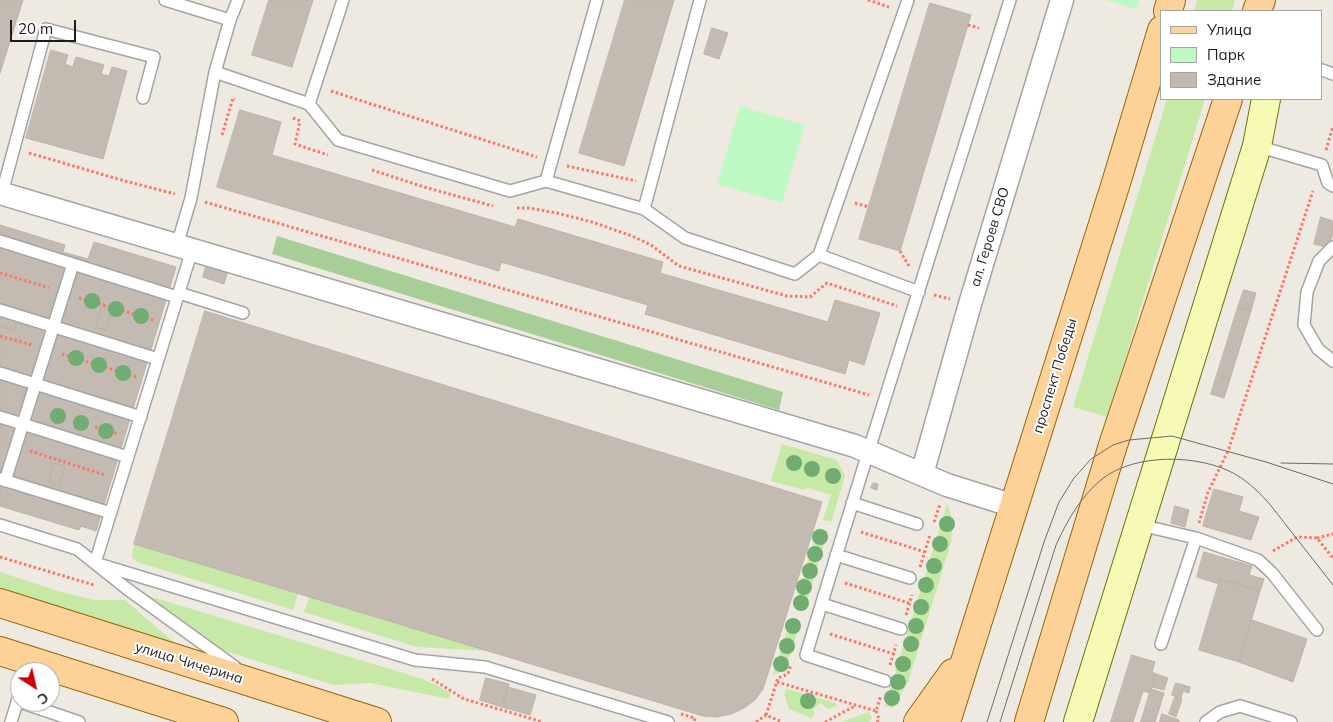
<!DOCTYPE html>
<html>
<head>
<meta charset="utf-8">
<style>
  body { margin:0 }
  #map { position:relative; width:1333px; height:722px; overflow:hidden; background:#eeeae2; font-family:Mulish,sans-serif }
  canvas { display:block }
  .legend { position:absolute; left:1160px; top:10px; width:162px; height:90px; box-sizing:border-box; background:#fff; border:1px solid #a5a5a5; margin:0; padding:6px 9px; list-style:none; font-size:15px; color:#1d1d1d }
  .legend li { display:flex; align-items:center; gap:10px; height:25px }
  .legend b { width:25px; border:1px solid #a5a5a5 }
  .north { position:absolute; left:10px; top:662px; width:50px; height:50px; box-sizing:border-box; background:#fff; border:1px solid #a5a5a5; border-radius:50%; rotate:145deg; font-size:14px; font-weight:700; line-height:20px; text-align:center; color:#1d1d1d }
  .north::after { content:''; display:block; margin:auto; width:18px; height:22px; background:#c90100; clip-path:polygon(50% 0,100% 100%,50% 72%,0 100%) }
  .scale { position:absolute; left:10px; top:20px; width:66px; height:22px; box-sizing:border-box; border:2px solid #1d1d1d; border-top:0; padding-left:6px; font-size:15px; line-height:18px; white-space:nowrap; color:#1d1d1d; -webkit-text-stroke:4px #fff; paint-order:stroke }
</style>
</head>
<body>
<div id="map">
<canvas width="1333" height="722"></canvas>
<ul class="legend">
<li><b style="height:6px;background:#fcd299"></b>Улица</li>
<li><b style="height:14px;background:#bef9c3"></b>Парк</li>
<li><b style="height:14px;background:#c3bab2"></b>Здание</li>
</ul>
<div class="north">С</div>
<div class="scale">20 m</div>
</div>
<script>
const c = document.querySelector('canvas').getContext('2d');
c.lineJoin = 'round';
function fill(path, color) { c.fillStyle = color; c.fill(path, 'evenodd'); }
function trace(path, color, width, dash) { c.strokeStyle = color; c.lineWidth = width; c.lineCap = dash ? 'butt' : 'round'; c.setLineDash(dash || []); c.stroke(path); }
function write(font, color, halo, rows, align = 'center') {
  c.font = font + ' Mulish,sans-serif'; c.lineWidth = 4; c.setLineDash([]); c.textBaseline = 'middle'; c.strokeStyle = halo; c.fillStyle = color; for (const [text, x, y, turn = 0] of rows) {
    c.save(); c.translate(x, y); c.rotate((+turn || 0) * Math.PI / 180); c.textAlign = isNaN(turn) ? turn : align; if (halo) c.strokeText(text, 0, 0); c.fillText(text, 0, 0); c.restore();
  }
}
fill(new Path2D(`
  M1197,0h38l-3,11h-38z
  M1167,99h38l-98,318 -34,-10z
  M782,444l55,16 8,16 -14,46 -8,-2 8,-25 -25,-8 -1,3 -34,-9z
  M947,504c6,12 6,26 4,39l-43,139 -15,26 -8,-2z
  M818,528l10,3 -24,79 -10,-3z
  M134,544l164,50 -5,16 -156,-48 -5,-5z
  M0,572l61,20 34,8h30l58,50 -183,-58z
  M142,592l10,5 271,82 28,14 -2,6 -79,-16 -37,2 -108,-34z
  M309,597l180,54 -72,-4 -113,-35z
  M791,618l10,3 -16,49 -12,5z
  M787,689l49,14 1,3 -9,3 -7,-6 -7,5v8l-3,2 -22,-9 -5,-15z
  M869,712l3,6 -3,4h-28z`), '#c7e9a7');
fill(new Path2D(`
  M277,236l506,156 -4,18 -507,-156z`), '#a7ce97');
fill(new Path2D(`
  M1105,0h34l-3,9z
  M740,106l65,19 -23,78 -65,-19z`), '#bef9c3');
const building = new Path2D(`
  M0,0h23l-23,73z
  M269,0h44l-21,67 -40,-12z
  M625,0h49l-50,166 -45,-13z
  M930,3l41,12 -71,236 -41,-12z
  M712,28l16,5 -9,26 -15,-5z
  M51,50l17,5 -3,9 8,3 3,-10 28,8 -3,9 8,2 3,-9 15,4 -24,88 -77,-21z
  M240,110l41,12 -9,33 243,72 3,-8 145,43 -3,11 168,49 7,-22 45,13 -16,52 -15,-5 -4,14 -200,-60 3,-9 -147,-43 -2,9 -282,-84z
  M1321,217l12,4v12l-4,15 -15,-4z
  M0,225l65,20 -2,7 25,7 6,-17 82,25 -80,264 -15,-5 -2,4 -79,-24v-180l14,5 4,-12 -18,-5zM102,308l10,3 -6,19 -10,-3zM54,463l11,3 -6,19 -10,-3z
  M207,263l21,7 -4,14 -21,-7z
  M1244,290l12,3 -5,18 -13,-4z
  M1238,307l13,4 -21,68 -13,-4z
  M102,308l10,3 -6,19 -10,-3z
  M205,311l617,191 -59,187 -8,11 -11,8 -13,6 -14,3 -14,-1 -569,-172z
  M0,314l18,5 -4,12 -14,-5z
  M1217,375l13,4 -6,19 -13,-4z
  M54,463l11,3 -6,19 -10,-3z
  M873,483l5,1 -1,6 -6,-2z
  M1214,489l29,8 -4,14 20,6 -8,23 -48,-14z
  M1175,506l14,4 -4,17 -14,-4z
  M1204,552l48,14 -3,9 15,4 -4,12 -40,-12 -1,5 -22,-7z
  M1220,579l40,12 -21,71 -40,-12z
  M1252,620l55,19 -14,43 -54,-20z
  M1132,655l23,7 -3,10 4,2 -6,19 -7,-2 -10,31h-22z
  M1156,674l12,4 -4,12 -12,-3z
  M486,678l23,6 -7,23 -22,-7z
  M1176,683l14,4 -1,6 -6,-2 -2,7 -9,-3z
  M508,687l28,8 -6,20 -28,-8z
  M1151,689l13,4 -9,29h-14z
  M1175,697l7,2 -6,18 -7,-3z
  M1162,714l17,6v2h-19z`);
fill(building, '#c3bab2');
trace(building, '#c0b1a5', 1);
const lane = new Path2D(`
  M165,0l65,20
  M1322,70l11,4
  M215,72l94,32 29,36 172,51 36,-10 98,28 41,29 110,36 24,-19 89,-255
  M309,104l34,-104
  M1257,146l65,19 6,18 5,3
  M546,181l51,-181
  M2,193l44,-164 108,28 -11,41
  M644,209l56,-209
  M0,241l177,56
  M177,245l14,-47 24,-126 15,-52 8,-20
  M1333,247l-14,14 -12,31 -3,33 14,24 15,12
  M192,250l-97,313 320,97 70,7 183,55
  M819,255l100,37
  M179,293l64,20
  M0,310l158,49
  M0,373l141,44
  M0,417l128,40
  M0,479l111,34
  M5,481l68,-217
  M852,503l65,21
  M0,525l77,24 49,39 109,79
  M1140,525l56,13 62,22 14,13 45,57
  M836,555l74,23
  M822,604l79,25
  M1161,644l35,-106
  M885,681l-79,-26c66,-219 136,-437 204,-655
  M17,701l62,21
  M11,722l9,-29
  M1206,722l14,-10 20,-6 51,16`);
const street = new Path2D(`
  M0,193l855,253 92,39 67,21
  M922,474l48,-170 92,-304`);
const secondary = new Path2D(`
  M1078,722l179,-576 9,-47`);
const primary = new Path2D(`
  M1168,11l3,-11
  M1257,11l4,-11
  M0,603l377,119
  M0,651l224,71
  M918,722l35,-49
  M946,722l170,-539 46,-153
  M1029,722l84,-277 115,-346`);
trace(lane, '#a4a4a4', 14);
trace(street, '#a4a4a4', 25);
trace(secondary, '#677304', 30);
trace(primary, '#956400', 30);
trace(new Path2D(`
  M868,0l21,7
  M968,25l11,3
  M331,91l206,66
  M293,118l7,3 -5,23 33,11
  M222,135l11,-37 2,1
  M1326,150l7,-24
  M29,153l96,28 50,13
  M567,166l69,15
  M372,170l52,17 69,19
  M205,202l664,193
  M855,203l14,4
  M517,208h12l28,5 35,9 40,14 19,9 28,21 108,30 23,1 17,-14 70,23
  M900,251l9,15
  M0,273l49,15
  M934,295l16,4
  M79,298l75,22
  M0,336l32,9
  M62,354l75,23
  M95,427l23,7
  M30,451l75,24
  M934,522l6,-18
  M1199,523l9,-31 20,-41 85,-260
  M861,532l64,20
  M1317,538l16,-4
  M1273,551l24,-14 20,1 16,20
  M0,557l94,28
  M920,567l10,-32
  M845,583l64,20
  M906,615l6,-20
  M830,634l64,20
  M890,665l6,-20
  M432,679l32,20 79,23
  M777,682l99,29 5,-16
  M876,711l3,8 -2,3
  M681,714l14,4 -1,4
  M766,715l12,-37 10,-4 3,-10
  M756,722l10,-7 16,7
  M825,722l30,-16`), '#fa7767', 3, [2.5, 2.5]);
trace(lane, '#fff', 11);
trace(street, '#fff', 22);
trace(secondary, '#f6fab5', 28);
trace(primary, '#fcd299', 28);
trace(new Path2D(`
  M1281,463l52,1
  M987,722l57,-180 15,-40 15,-24 17,-19 22,-14 16,-5 43,-4 94,26 67,22
  M1000,722l56,-177c11,-24 25,-49 46,-66 33,-26 97,-25 133,-5 14,8 27,21 37,33l61,78`), '#6b6b6b', 1);
c.fillStyle = '#71ad71';
for (const [x, y] of [
  [92,301],
  [116,309],
  [141,316],
  [76,358],
  [99,365],
  [123,373],
  [58,416],
  [81,423],
  [106,431],
  [794,463],
  [812,469],
  [833,476],
  [947,524],
  [820,537],
  [940,544],
  [815,554],
  [934,566],
  [810,571],
  [926,585],
  [804,587],
  [801,603],
  [921,607],
  [793,626],
  [916,626],
  [911,644],
  [787,646],
  [781,664],
  [903,664],
  [898,682],
  [892,698],
  [808,701]
]) { c.beginPath(); c.arc(x, y, 8, 0, 2 * Math.PI); c.fill(); }
write('14px', '#1d1d1d', '#fff', [
  ["ал. Героев СВО",990,237,-73],
  ["проспект Победы",1055,376,-73],
  ["улица Чичерина",189,663,17]
]);
</script>
</body>
</html>
